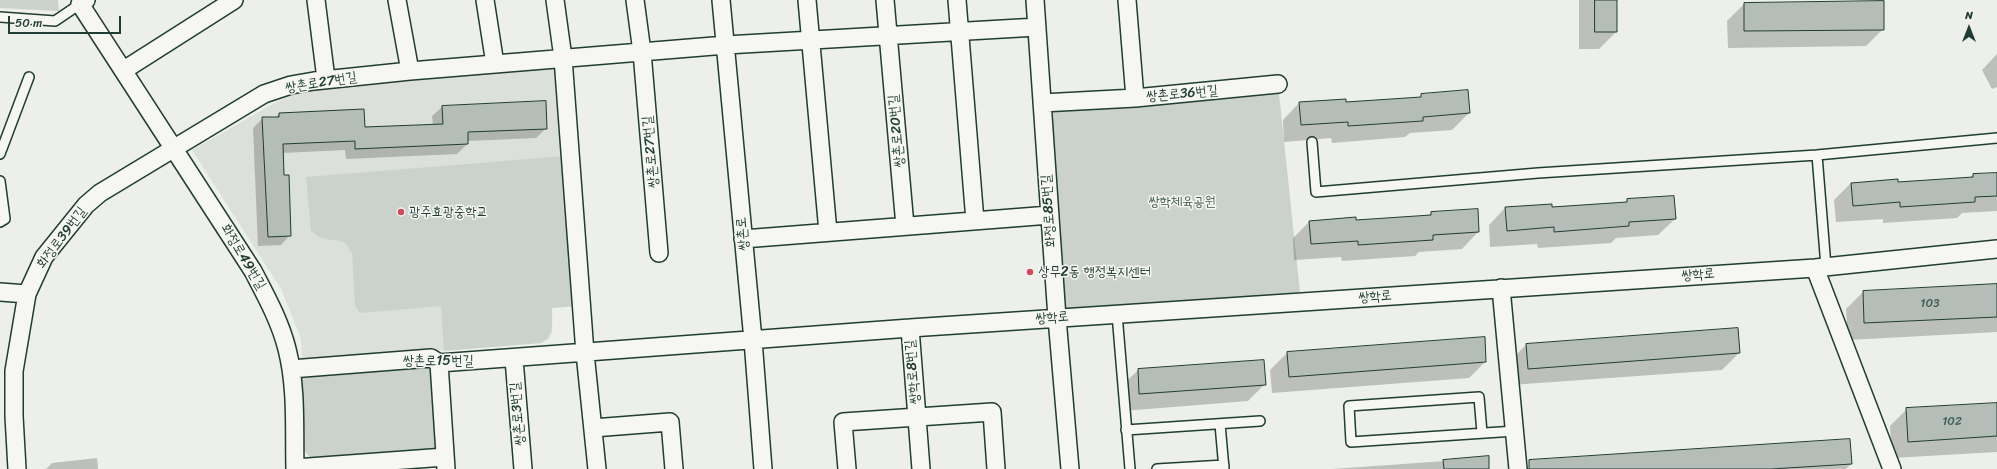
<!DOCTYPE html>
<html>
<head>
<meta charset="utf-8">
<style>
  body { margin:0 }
  #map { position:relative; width:1997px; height:469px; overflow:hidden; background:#edefea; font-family:Sriracha,sans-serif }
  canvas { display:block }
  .north { position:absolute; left:1949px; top:8px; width:40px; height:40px; -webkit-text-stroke:3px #f6f6f2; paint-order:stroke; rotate:0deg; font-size:11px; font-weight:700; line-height:16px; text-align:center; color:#1f3d34 }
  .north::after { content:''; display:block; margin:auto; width:14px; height:18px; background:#1f3d34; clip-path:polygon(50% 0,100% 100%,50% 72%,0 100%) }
  .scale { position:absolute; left:8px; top:16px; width:113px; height:18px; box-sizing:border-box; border:2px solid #1f3d34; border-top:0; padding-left:5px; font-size:12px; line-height:14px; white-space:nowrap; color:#1f3d34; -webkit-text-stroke:3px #f6f6f2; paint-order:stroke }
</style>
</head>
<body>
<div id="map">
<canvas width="1997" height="469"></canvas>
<div class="north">N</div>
<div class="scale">50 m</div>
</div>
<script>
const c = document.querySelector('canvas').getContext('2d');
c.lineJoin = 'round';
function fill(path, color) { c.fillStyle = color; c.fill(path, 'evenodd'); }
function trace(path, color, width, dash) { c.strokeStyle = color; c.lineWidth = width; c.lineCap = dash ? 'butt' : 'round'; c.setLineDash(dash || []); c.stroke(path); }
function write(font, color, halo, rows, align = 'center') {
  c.font = font + ' Sriracha,"Poor Story",sans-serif'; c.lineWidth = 3; c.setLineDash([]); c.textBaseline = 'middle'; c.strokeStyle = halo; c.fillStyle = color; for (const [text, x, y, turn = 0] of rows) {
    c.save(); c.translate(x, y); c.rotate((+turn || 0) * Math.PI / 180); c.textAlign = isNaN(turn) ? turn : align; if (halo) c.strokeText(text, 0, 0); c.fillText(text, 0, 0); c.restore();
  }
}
fill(new Path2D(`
  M557,67l19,239 -24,2v24l-3,7 -8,4 -239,18 -1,-22 -20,-50 -89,-139 81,-46 19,-9 19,-5z`), '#dce0db');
fill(new Path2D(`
  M0,0h58l1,11 -59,-3z
  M1278,84l23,218 -244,16 -15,-215z
  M565,156l11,150 -24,2c0,14 3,27 -11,35l-97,8 -3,-45 -81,7 -5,-7 -3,-53c-10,-18 -15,-10 -30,-15 -4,-1 -8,-5 -11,-7l-5,-54z
  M432,363l7,85 -6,6 -119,8 -12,-14 -2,-76z`), '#cbd2cc');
fill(new Path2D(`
  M1579,0h37v32l-17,17h-20z
  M1744,4l139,25 -17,17 -138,2 -1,-27z
  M1997,54v33l-5,2 -10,-19z
  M1422,95l47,18 -17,17 -42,3 -5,4 -73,6 -1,-5 -47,4 -1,-22 16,-17h47l72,-5z
  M442,107l104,21 -10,10 -69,3v3l-10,10 -111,5 -1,-9 -63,3 8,82 -9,10 -23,1 -5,-118 10,-10h12l4,-4 85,14 69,-3 -1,-9z
  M1997,174v37l-35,2 -5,5 -74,5v-4l-47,3 -2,-22 17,-17h46l73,-5 3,-3z
  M1628,200l47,19 -17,16 -42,3 -5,5 -73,5 -1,-4 -47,3 -1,-22 16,-17h47l72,-5z
  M1431,213l47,19 -16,17 -43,3 -4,4 -73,5 -1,-4 -47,3 -1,-22 16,-16h46l73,-6z
  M1997,285v47l-149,8 -2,-31 17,-17z
  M1526,345l213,8 -17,17 -211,15 -2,-23z
  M1287,353l198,9 -16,16 -197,15 -2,-23z
  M1263,361l2,23 -17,17 -125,10 -2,-24 17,-17z
  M1997,404v48l-105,6 -2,-32 17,-17z
  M97,458l1,11h-52l6,-6z
  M1488,458v11h-156z
  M1536,460l315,4 -5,5h-319z`), '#0003');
const building = new Path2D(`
  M1595,0h22v32h-22z
  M1884,1v29l-140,1v-28z
  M1468,90l2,23 -47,4v4l-75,5v-4l-47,3 -2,-23 47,-3v3l75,-5v-3z
  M546,101l1,28 -79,3v12l-113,5v-8l-72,3 1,31h5l2,61 -23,1 -6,-120h17v-4l85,-4 1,18 78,-3 -1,-18z
  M1997,173v23l-22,1v5l-75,5v-5l-47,4 -2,-23 47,-4v3l75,-5v-3z
  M1674,196l2,23 -47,3v4l-75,6v-5l-47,4 -2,-24 47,-3v3l75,-5v-3z
  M1478,209l1,23 -46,3v5l-75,5v-4l-47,3 -2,-23 47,-4v3l75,-5v-3z
  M1997,284v33l-133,6 -1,-32z
  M1738,328l2,25 -212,16 -2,-25z
  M1485,337l1,25 -197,15 -2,-25z
  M1264,360l2,25 -127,9 -1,-25z
  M1997,403v33l-89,6 -2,-34z
  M1850,439l2,25 -81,5h-242v-9z
  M1489,456v13h-45l-1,-9z`);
fill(building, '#b4bdb8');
trace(building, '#1f3d34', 1);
const lane = new Path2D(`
  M0,17l55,4 25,-17 -1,-3
  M1312,142l4,50 222,-19 279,-18 180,-17
  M0,154l29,-77
  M1817,155l9,112
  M0,181l5,38 -5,3
  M1117,314l13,155
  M1220,424l4,45
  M1126,430l134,-9
  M1482,433l-3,-36 -130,9 2,36 164,-11
  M1157,469l67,-4`);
const street = new Path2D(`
  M86,0l-6,4 173,267c13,25 27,50 34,78 10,39 7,81 8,120
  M316,0l10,79
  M397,0l13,71
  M485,0l10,64
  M555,0l8,58 22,295 12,116
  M635,0l7,52 17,201
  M721,0l32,340 10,129
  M807,0l21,232
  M885,0l20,226
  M957,0l18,221
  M1035,0l22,318 13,151
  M1127,0l8,98
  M124,70l110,-70
  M1042,103l93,-5 143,-14
  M743,239l307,-24
  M1815,268l77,201
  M1501,288l17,181
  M0,292l27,2
  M910,328l11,141
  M514,359l9,110
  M439,363l7,106
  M291,369l140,-11 8,5 471,-35 905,-60 182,-19
  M593,428l77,-6 4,47
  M295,468l150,-11
  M17,469l-3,-53v-45l13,-77 17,-37 42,-52 14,-12 164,-99 27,-9 23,-4 96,-10 316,-26 311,-18
  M847,469l-4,-47 149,-10 4,57`);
trace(lane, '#1f3d34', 12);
trace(street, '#1f3d34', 20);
trace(lane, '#f6f6f2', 9);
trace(street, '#f6f6f2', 17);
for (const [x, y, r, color] of [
  [401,212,4,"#d1495b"],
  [1030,272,4,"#d1495b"]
]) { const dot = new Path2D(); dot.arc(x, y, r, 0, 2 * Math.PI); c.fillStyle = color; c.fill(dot); trace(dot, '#f6f6f2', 1.5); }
write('12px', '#445d55', null, [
  ["103",1930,304],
  ["102",1952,422]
]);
write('14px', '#1f3d34', '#f6f6f2', [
  ["쌍촌로27번길",321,83,-9],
  ["쌍촌로36번길",1182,94,-5],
  ["쌍촌로20번길",897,131,-95],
  ["쌍촌로27번길",651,152,-95],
  ["화정로85번길",1049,211,-94],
  ["쌍촌로",743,234,-95],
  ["화정로39번길",62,238,-53],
  ["화정로49번길",243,257,59],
  ["쌍학로",1698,275,-4],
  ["쌍학로",1375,297,-4],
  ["쌍학로",1052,318,-4],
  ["쌍촌로15번길",438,361],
  ["쌍학로8번길",913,372,-95],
  ["쌍촌로3번길",518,414,-95]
]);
write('14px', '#415b52', '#f6f6f2', [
  ["쌍학체육공원",1182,202]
]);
write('14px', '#1f3d34', '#f6f6f2', [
  ["광주효광중학교",409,212],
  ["상무2동 행정복지센터",1038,272]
], 'left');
</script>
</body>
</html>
